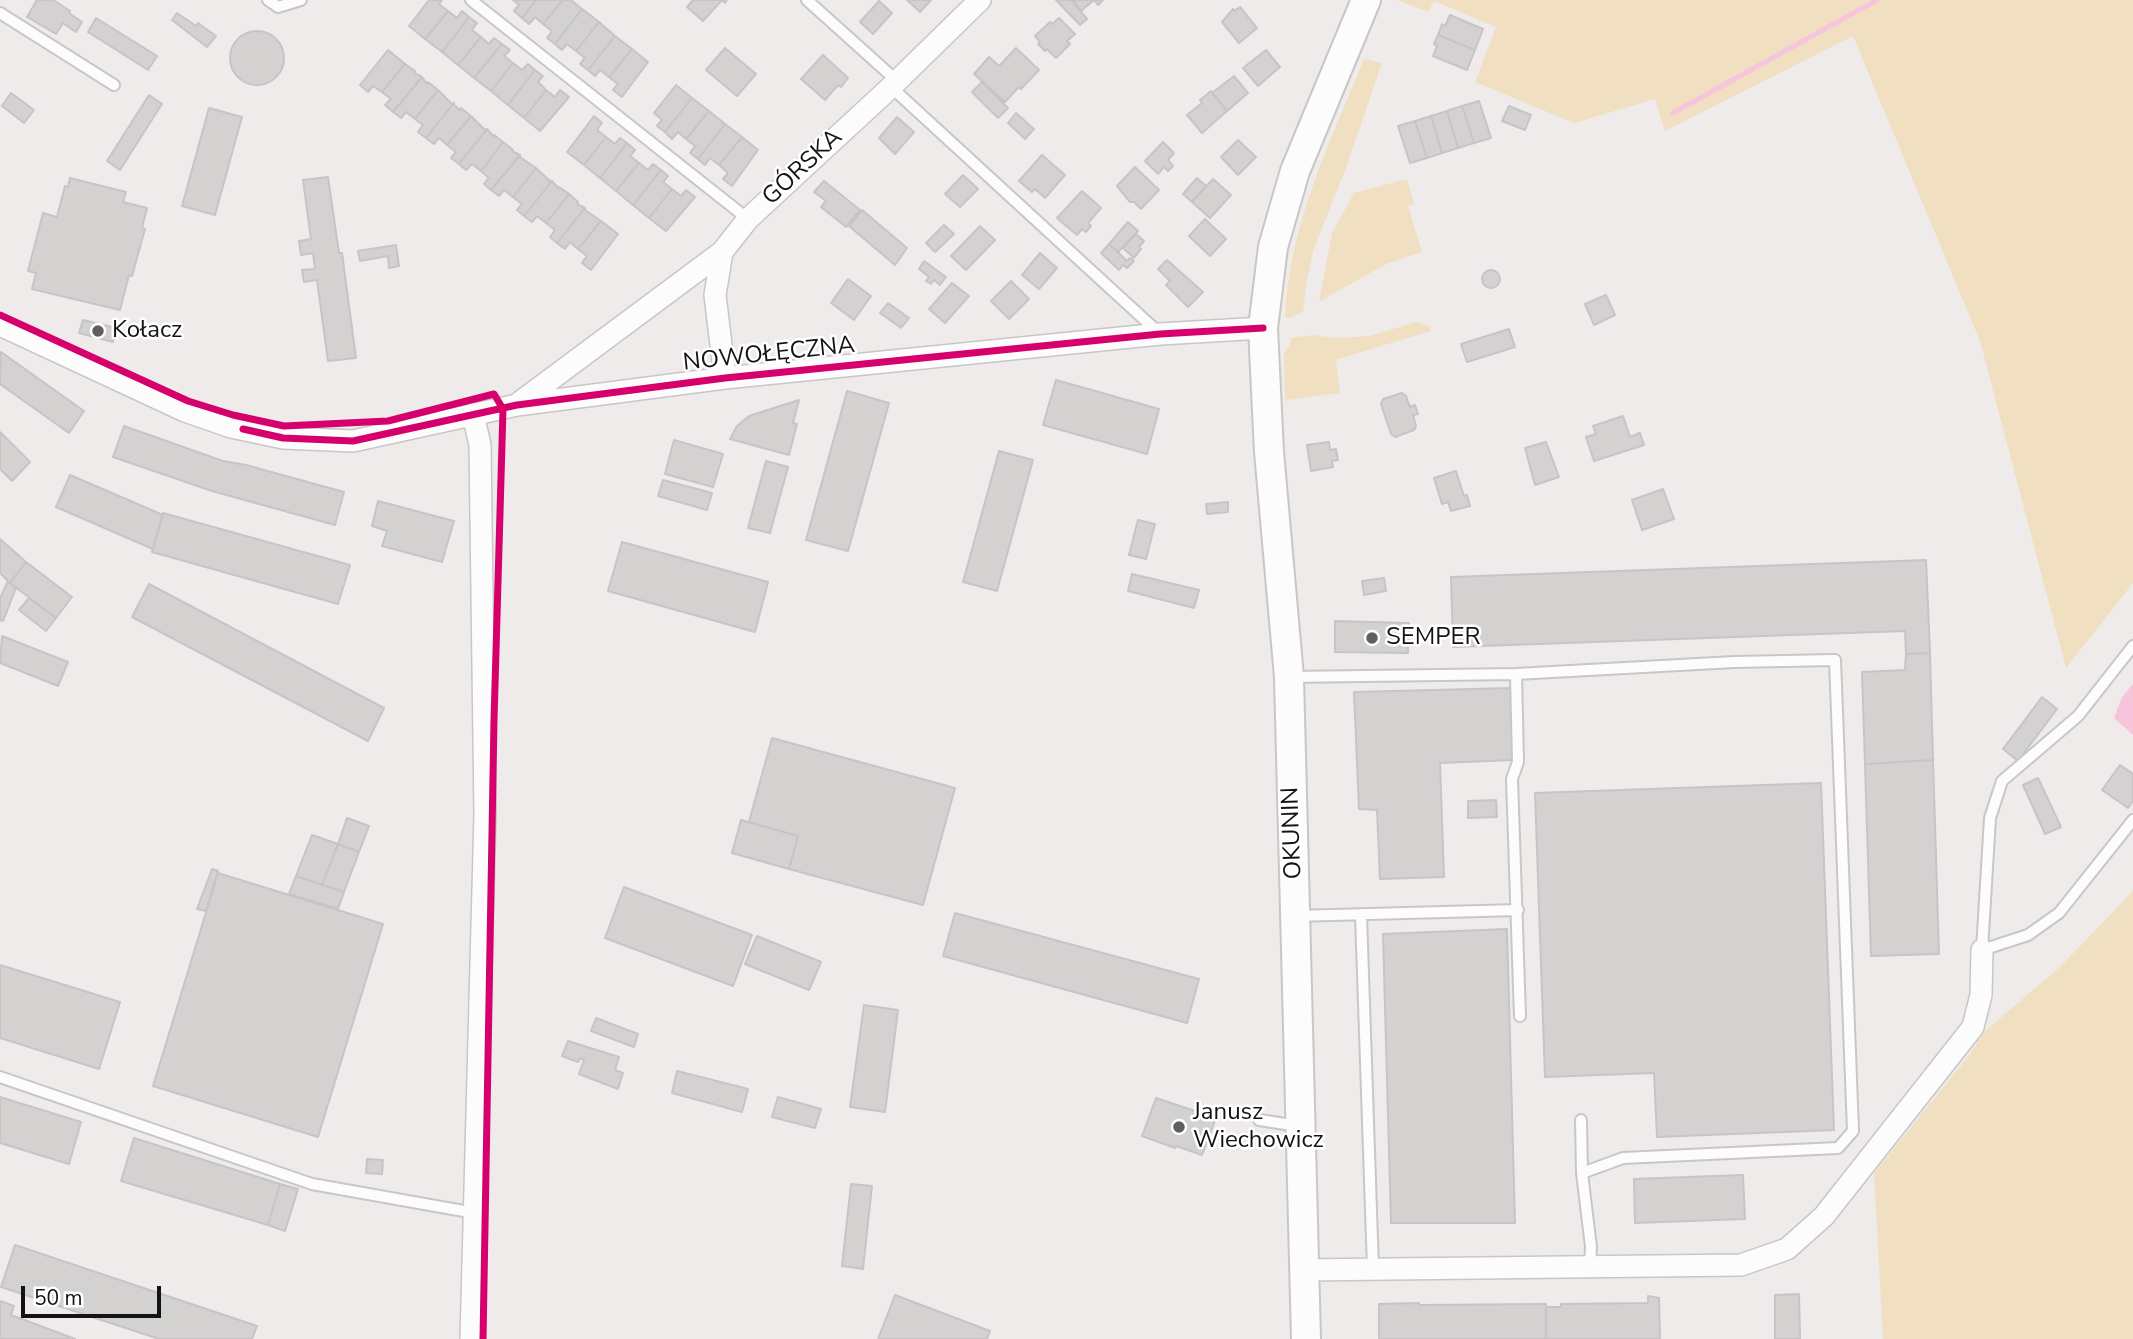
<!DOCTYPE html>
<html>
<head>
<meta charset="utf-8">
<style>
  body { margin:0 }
  #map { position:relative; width:2133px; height:1339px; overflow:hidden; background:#eeebea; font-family:"Nunito Sans",sans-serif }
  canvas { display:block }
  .scale { position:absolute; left:21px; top:1286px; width:140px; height:32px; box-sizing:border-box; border:4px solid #141313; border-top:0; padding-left:9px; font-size:21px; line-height:24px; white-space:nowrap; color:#141313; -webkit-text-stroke:5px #fff; paint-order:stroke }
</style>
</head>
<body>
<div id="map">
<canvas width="2133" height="1339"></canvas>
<div class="scale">50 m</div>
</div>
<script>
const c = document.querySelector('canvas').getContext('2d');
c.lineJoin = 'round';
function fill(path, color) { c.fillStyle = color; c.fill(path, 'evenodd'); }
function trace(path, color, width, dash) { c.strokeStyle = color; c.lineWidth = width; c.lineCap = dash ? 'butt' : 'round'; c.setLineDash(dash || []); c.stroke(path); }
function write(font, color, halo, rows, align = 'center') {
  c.font = font + ' "Nunito Sans",sans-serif'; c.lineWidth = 5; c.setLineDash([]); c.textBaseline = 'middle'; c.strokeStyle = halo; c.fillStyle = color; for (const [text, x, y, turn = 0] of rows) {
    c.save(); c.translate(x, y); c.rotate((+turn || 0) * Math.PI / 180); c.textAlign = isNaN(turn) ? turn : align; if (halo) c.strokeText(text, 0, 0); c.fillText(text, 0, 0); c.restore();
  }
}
fill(new Path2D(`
  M1397,0h736v583l-67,85 -86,-327 -127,-305 -188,95 -10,-32 -81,24 -99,-41 21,-55 -62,-26 -6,11z
  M1364,59l18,4 -35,102 -34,86 -7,35 -3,26 -14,6 -4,-1c4,-92 45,-175 79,-258z
  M1407,179l7,25 -6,2 14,46 -36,12 -67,38 13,-69 22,-40z
  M1416,322l15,5 -1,4 -94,29 4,33 -55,7 -1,-48 6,-7 1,-7 22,-3 22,3 35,-2z
  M2133,891v448h-250l-9,-166 94,-116 16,-25 77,-66z`), '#f1dfc1');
fill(new Path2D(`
  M2133,684v51l-19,-17 8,-21z`), '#f6c4db');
trace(new Path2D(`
  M1673,113l204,-113`), '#f6c4db', 5);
const building = new Path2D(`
  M37,0h16l17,11 -1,2 13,9 -6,10 -13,-9 -7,11 -29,-17z
  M429,0h13l-3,4 9,7 -23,28 -16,-13z
  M513,0h23l-14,18 -8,-7 5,-6z
  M536,0h27l-20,24 -8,-7 -6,7 -7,-6z
  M563,0h8l11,9 -27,35 -8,-6 5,-7 -9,-7z
  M693,0h34l-2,3 -3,-3 -19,21 -16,-14z
  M907,0h24l-11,12z
  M1056,0h15l16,19 -7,6z
  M1073,0h30l-5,5 -4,-5 -13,11z
  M879,1l13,12 -19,21 -13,-12z
  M1240,7l17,21 -18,15 -17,-21 11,-13 1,2z
  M582,9l17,13 -23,29 -9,-7 -5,6 -7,-6z
  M448,11l9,7 5,-7 7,6 -27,35 -17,-13z
  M177,13l19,13 2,-3 18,13 -9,11 -35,-27z
  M1450,15l33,14 -8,21 -37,-15 4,-11 3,2z
  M469,17l8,6 -5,7 9,7 -23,28 -16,-13z
  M96,18l61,38 -9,14 -60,-38z
  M1059,18l16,16 -8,7 3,3 -14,14 -9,-9 -2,2 -7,-7 2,-2 -5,-6 15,-14 2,2z
  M599,22l16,14 -27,34 -8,-6 5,-6 -9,-7z
  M230 58a27 27 0 1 1 54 0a27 27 0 1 1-54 0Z
  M1438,35l37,15 -8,20 -34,-14 4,-10 -3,-2z
  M615,36l17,13 -23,28 -9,-7 -5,6 -7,-6z
  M481,37l8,7 5,-6 8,6 -28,34 -16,-13z
  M502,44l8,6 -6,6 9,7 -22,28 -17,-13z
  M725,48l31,26 -19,22 -31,-26z
  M1016,48l23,22 -18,19 -2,-2 -14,15 -31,-28 15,-17 10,9z
  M632,49l16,13 -26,35 -9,-7 5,-6 -9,-7z
  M388,50l17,14 -23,28 -9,-6 -5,6 -8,-7z
  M1266,50l14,17 -22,19 -15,-18z
  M823,55l25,23 -7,9 -3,-2 -13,15 -24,-21z
  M513,63l9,7 6,-6 7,6 -27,35 -17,-14z
  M405,64l10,7 -1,2 8,4 -29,35 -8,-7 6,-6 -9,-7z
  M535,70l8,6 -5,6 8,8 -22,28 -16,-13z
  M1234,76l14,17 -21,18 -15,-18z
  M422,77l5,7 1,-2 10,8 -23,29 -9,-7 -5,6 -8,-6z
  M982,82l26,26 -10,10 -26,-26z
  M676,85l16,13 -27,34 -8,-6 5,-6 -8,-7z
  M438,90l14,14 2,-1 -28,35 -8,-6 5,-7 -8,-6z
  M546,90l9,7 5,-7 9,7 -29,34 -16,-13z
  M1211,91l16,20 -25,22 -15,-18 15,-12 -2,-3z
  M11,93l23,17 -10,13 -22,-17z
  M149,95l13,9 -42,66 -13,-9z
  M692,98l17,13 -23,28 -8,-7 -6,7 -7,-7z
  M1479,101l12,37 -17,5 -12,-37z
  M454,103v2l6,5 1,-2 10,8 -24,29 -8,-7 -5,6 -8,-6z
  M1462,106l12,37 -16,5 -11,-37z
  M1509,106l22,9 -6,15 -23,-9z
  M209,108l33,9 -27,98 -33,-9z
  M709,111l16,13 -27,35 -8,-6 5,-7 -9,-7z
  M1447,111l11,37 -16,5 -11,-37z
  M1016,113l18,16 -9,10 -17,-16z
  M471,116l14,14 2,-1 -28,35 -8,-6 5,-6 -9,-7z
  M594,116l8,7 -5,7 9,7 -22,28 -17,-13z
  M1431,116l11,37 -15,5 -12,-37z
  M897,117l17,15 -19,22 -16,-16z
  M1415,121l12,37 -17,5 -12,-37z
  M725,124l17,13 -23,28 -9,-7 -5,7 -7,-6z
  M487,129l6,7 1,-1 9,7 -22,29 -9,-7 -6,6 -7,-6z
  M606,137l9,7 5,-6 7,5 -27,35 -16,-13z
  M742,137l16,13 -26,36 -9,-7 5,-6 -9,-8z
  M1238,140l18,17 -18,18 -17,-18z
  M503,142l10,8 -1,1 8,4 -29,35 -7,-6 5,-6 -8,-7z
  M1163,142l11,11 -6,7 5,6 -5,5 -4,-4 -6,7 -13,-13z
  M627,143l8,7 -5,6 9,7 -23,28 -16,-13z
  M520,155v2l16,11 -23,29 -9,-7 -5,6 -8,-6z
  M1042,155l23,20 -20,23 -10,-9 -3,3 -13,-11z
  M639,163l9,7 5,-6 8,6 -28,35 -17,-14z
  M1135,167l24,23 -18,19 -7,-7h-4l-13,-16z
  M536,168l15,14 1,-1 -28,35 -7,-6 5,-6 -9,-7z
  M661,170l7,6 -5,6 9,7 -23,29 -16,-13z
  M963,175l15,14 -18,18 -15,-13z
  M328,177l11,76h3l14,105 -28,3 -11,-81 -13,2 -2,-12 13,-1 -2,-16 -12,2 -2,-14 12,-2 -8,-59z
  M70,178l56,14 -3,10 24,6 -5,20 3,1 -13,47 -3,-1 -9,35 -88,-21 4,-16 -8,-2 15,-58 14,4 8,-31 3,1z
  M1197,178l9,8 -14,16 -9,-8z
  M1213,179l18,16 -21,23 -18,-16z
  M552,181l6,7 1,-1 10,7 -23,29 -9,-7 -5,6 -8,-6z
  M824,181l36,29 -14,17 -25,-20 5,-6 -12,-9z
  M672,189l9,7 5,-6 9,7 -29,34 -17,-13z
  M1082,191l19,17 -13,15 3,3 -5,6 -4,-3 -5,6 -20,-17z
  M569,194l9,8 -1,2 8,4 -28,35 -7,-6 5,-7 -9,-7z
  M585,208v2l16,11 -23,28 -8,-7 -5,7 -8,-6z
  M862,210l45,38 -12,17 -46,-39z
  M1205,219l21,20 -16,17 -21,-20z
  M601,221l17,13 -27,36 -9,-7 5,-7 -9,-7z
  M1128,222l10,9 -20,21 -9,-8z
  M944,225l10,9 -19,18 -9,-9z
  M980,226l15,14 -29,30 -15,-14z
  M1136,234l8,7 -5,6 2,2 -7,9 -11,-10z
  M1109,244l18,17 3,-3 4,3 -7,7 -4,-3 -4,5 -18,-17z
  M396,245l3,21 -10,2 -1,-12 -28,5 -2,-10z
  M1040,253l17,15 -18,21 -17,-14z
  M1167,260l36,32 -15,15 -22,-22 4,-4 -12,-12z
  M924,261l22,16 -6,8 -6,-5 -3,4 -5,-3 3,-4 -10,-8z
  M1482 279a9 9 0 1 1 18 0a9 9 0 1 1-18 0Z
  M848,279l23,17 -17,24 -23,-17z
  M1011,281l18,18 -20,20 -18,-18z
  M952,283l17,13 -24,27 -16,-14z
  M1606,295l9,20 -21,10 -9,-21z
  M888,303l21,15 -8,10 -21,-15z
  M83,320l33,8 -3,14 -34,-9z
  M1509,329l6,18 -48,15 -6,-18z
  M1,352l83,59 -15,22 -69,-49z
  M1056,380l103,29 -12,45 -104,-29z
  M847,391l42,12 -41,148 -42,-11z
  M1402,393l4,3 4,11 5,-2 3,9 -5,1 3,11 -2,4 -19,7 -4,-3 -10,-30 2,-5z
  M799,400l-6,23 4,1 -8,31 -59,-16 7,-13 12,-10z
  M1623,416l7,21 10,-4 4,12 -50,16 -8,-24 10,-3 -3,-8z
  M124,426l99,35 23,4 98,27 -9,33 -123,-34 -99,-34z
  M0,432l30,30 -18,19 -12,-12z
  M674,440l49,14 -10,33 -48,-13z
  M1329,442l1,8 6,-1 2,11 -6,1 1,6 -22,4 -4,-26z
  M1546,442l13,35 -24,8 -10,-37z
  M999,451l34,9 -36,131 -34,-9z
  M766,461l22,6 -18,66 -22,-5z
  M1456,471l8,25 3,-1 3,11 -19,5 -3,-9 -6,2 -8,-26z
  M70,475l93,40 -10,34 -97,-42z
  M663,480l49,13 -5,17 -49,-14z
  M1663,489l11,30 -32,11 -10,-30z
  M378,501l76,20 -12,41 -60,-16 5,-15 -15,-5z
  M1228,502v10l-21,2 -1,-10z
  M163,513l187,52 -12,39 -186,-52z
  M1138,520l17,4 -9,35 -17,-4z
  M0,539l26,23 -16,21 -10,-10z
  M622,542l146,40 -13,50 -147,-41z
  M1926,560l4,93 -24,1 -1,-23 -452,16 -2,-70z
  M26,562l46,35 -16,21 -46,-35z
  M1132,574l67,16 -5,18 -66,-17z
  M1384,578l2,13 -22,4 -2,-14z
  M8,581l8,7 -13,33 -3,-1v-22z
  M149,584l235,124 -16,33 -236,-124z
  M29,598l27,20 -10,13 -27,-21z
  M1335,621l74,2 -1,30 -73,-1z
  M2,636l66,26 -10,24 -58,-23z
  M1930,653l3,107 -68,4 -3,-92 43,-2 1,-16z
  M1511,688l2,72 -73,3 4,114 -64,2 -3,-69 -18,-1 -5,-117z
  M2042,697l15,12 -39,52 -15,-12z
  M772,738l183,50 -32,117 -134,-36 9,-33 -49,-14z
  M1933,760l6,194 -68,2 -6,-192z
  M2120,765l13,9v27l-5,7 -26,-18z
  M2038,778l23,49 -16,7 -22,-49z
  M1821,783l13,347 -177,7 -3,-64 -109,4 -10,-284z
  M1496,800l1,17 -29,1v-17z
  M347,818l22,8 -10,26 -21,-8z
  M741,820l57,16 -9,33 -57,-16z
  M312,835l26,9 -16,41 -26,-9z
  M338,844l21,8 -15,40 -22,-7z
  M212,869l6,2 -12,40 -9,-2z
  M218,873l165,51 -65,213 -165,-51z
  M296,876l48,16 -6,17 -49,-15z
  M624,887l128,48 -19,51 -128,-48z
  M955,913l244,66 -12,44 -244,-67z
  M1507,929l8,294h-124l-8,-289z
  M757,936l64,26 -12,28 -64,-26z
  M0,965l120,37 -21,67 -99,-31z
  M864,1005l34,5 -13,102 -35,-5z
  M596,1018l42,16 -4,13 -43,-16z
  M568,1041l51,16 -4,13 8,3 -5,16 -39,-15 5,-14 -4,-2 -2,4 -16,-6z
  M677,1071l71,18 -6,23 -70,-19z
  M0,1097l81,25 -12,42 -69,-21z
  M778,1097l43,12 -6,19 -43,-11z
  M1156,1098l60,20 -14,37 -26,-9 -1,2 -33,-12z
  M134,1138l146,46 -12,41 -147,-44z
  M367,1159l16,1 -1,14 -16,-1z
  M1743,1175l2,44 -110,4 -1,-44z
  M280,1184l18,5 -13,42 -17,-6z
  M851,1184l21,2 -9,83 -21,-3z
  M15,1245l242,81 -5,13h-93l-158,-52z
  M1799,1294l1,45h-25v-44z
  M895,1295l95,36 -3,8h-109z
  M1648,1296l11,2 1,41h-114v-32h15v-3l87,-1z
  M0,1301l14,5 -3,9 64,24h-75z
  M1419,1303v2l127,-1v35h-167v-35z`);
fill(building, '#d4d1d1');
trace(building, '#c6c4c4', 2);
const service = new Path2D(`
  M268,0l10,7 23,-7
  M471,0l277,219
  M807,0l90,81
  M0,13l114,72
  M891,87l268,246
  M2133,646l-55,70 -76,65 -12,37 -8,132 46,-15 31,-22 74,-93
  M1516,674l2,88 -6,17 8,237
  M1289,677l227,-3 218,-12 101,-2 18,471 -15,17 -215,10 -41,15
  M1361,915l12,354
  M1295,916l223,-6
  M0,1077l312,107 163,29
  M1259,1120l40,6
  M1581,1120l1,53 9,74 -1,20`);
const minor = new Path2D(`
  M0,325l185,86 46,16 52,11 70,3 164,-36 208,-27 435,-44 103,-6
  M725,378l-10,-83 7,-43 26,-33 143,-132 89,-87
  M519,403l203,-151
  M1304,1270l437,-5 46,-16 37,-33 149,-189 8,-32 1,-45
  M471,1339l14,-525 -5,-369 -7,-31`);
const secondary = new Path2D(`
  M1306,1339l-17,-662 -20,-225 -6,-124 10,-81 22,-76 71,-171`);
trace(service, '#c8c7c6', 14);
trace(minor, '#c8c7c6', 24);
trace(secondary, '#c8c7c6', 32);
trace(service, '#fcfcfc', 10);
trace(minor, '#fcfcfc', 21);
trace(secondary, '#fcfcfc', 28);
trace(new Path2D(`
  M0,315l188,86 45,14 51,11 104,-5 106,-27 9,15 -9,311 -11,619
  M243,429l40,9 70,3 164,-36 208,-27 435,-44 103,-6`), '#d6006c', 7);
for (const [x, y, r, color] of [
  [98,331,7,"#605f5e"],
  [1372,638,7,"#605f5e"],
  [1179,1127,7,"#605f5e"]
]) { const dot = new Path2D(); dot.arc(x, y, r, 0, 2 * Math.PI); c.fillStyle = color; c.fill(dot); trace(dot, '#fff', 2.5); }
write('24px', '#141313', '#fff', [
  ["GÓRSKA",803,168,-43],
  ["NOWOŁĘCZNA",769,355,-6],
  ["OKUNIN",1293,833,-92]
]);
write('24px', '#141313', '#fff', [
  ["Kołacz",112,331],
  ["SEMPER",1386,638],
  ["Janusz",1193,1113],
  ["Wiechowicz",1193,1141]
], 'left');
</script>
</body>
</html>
